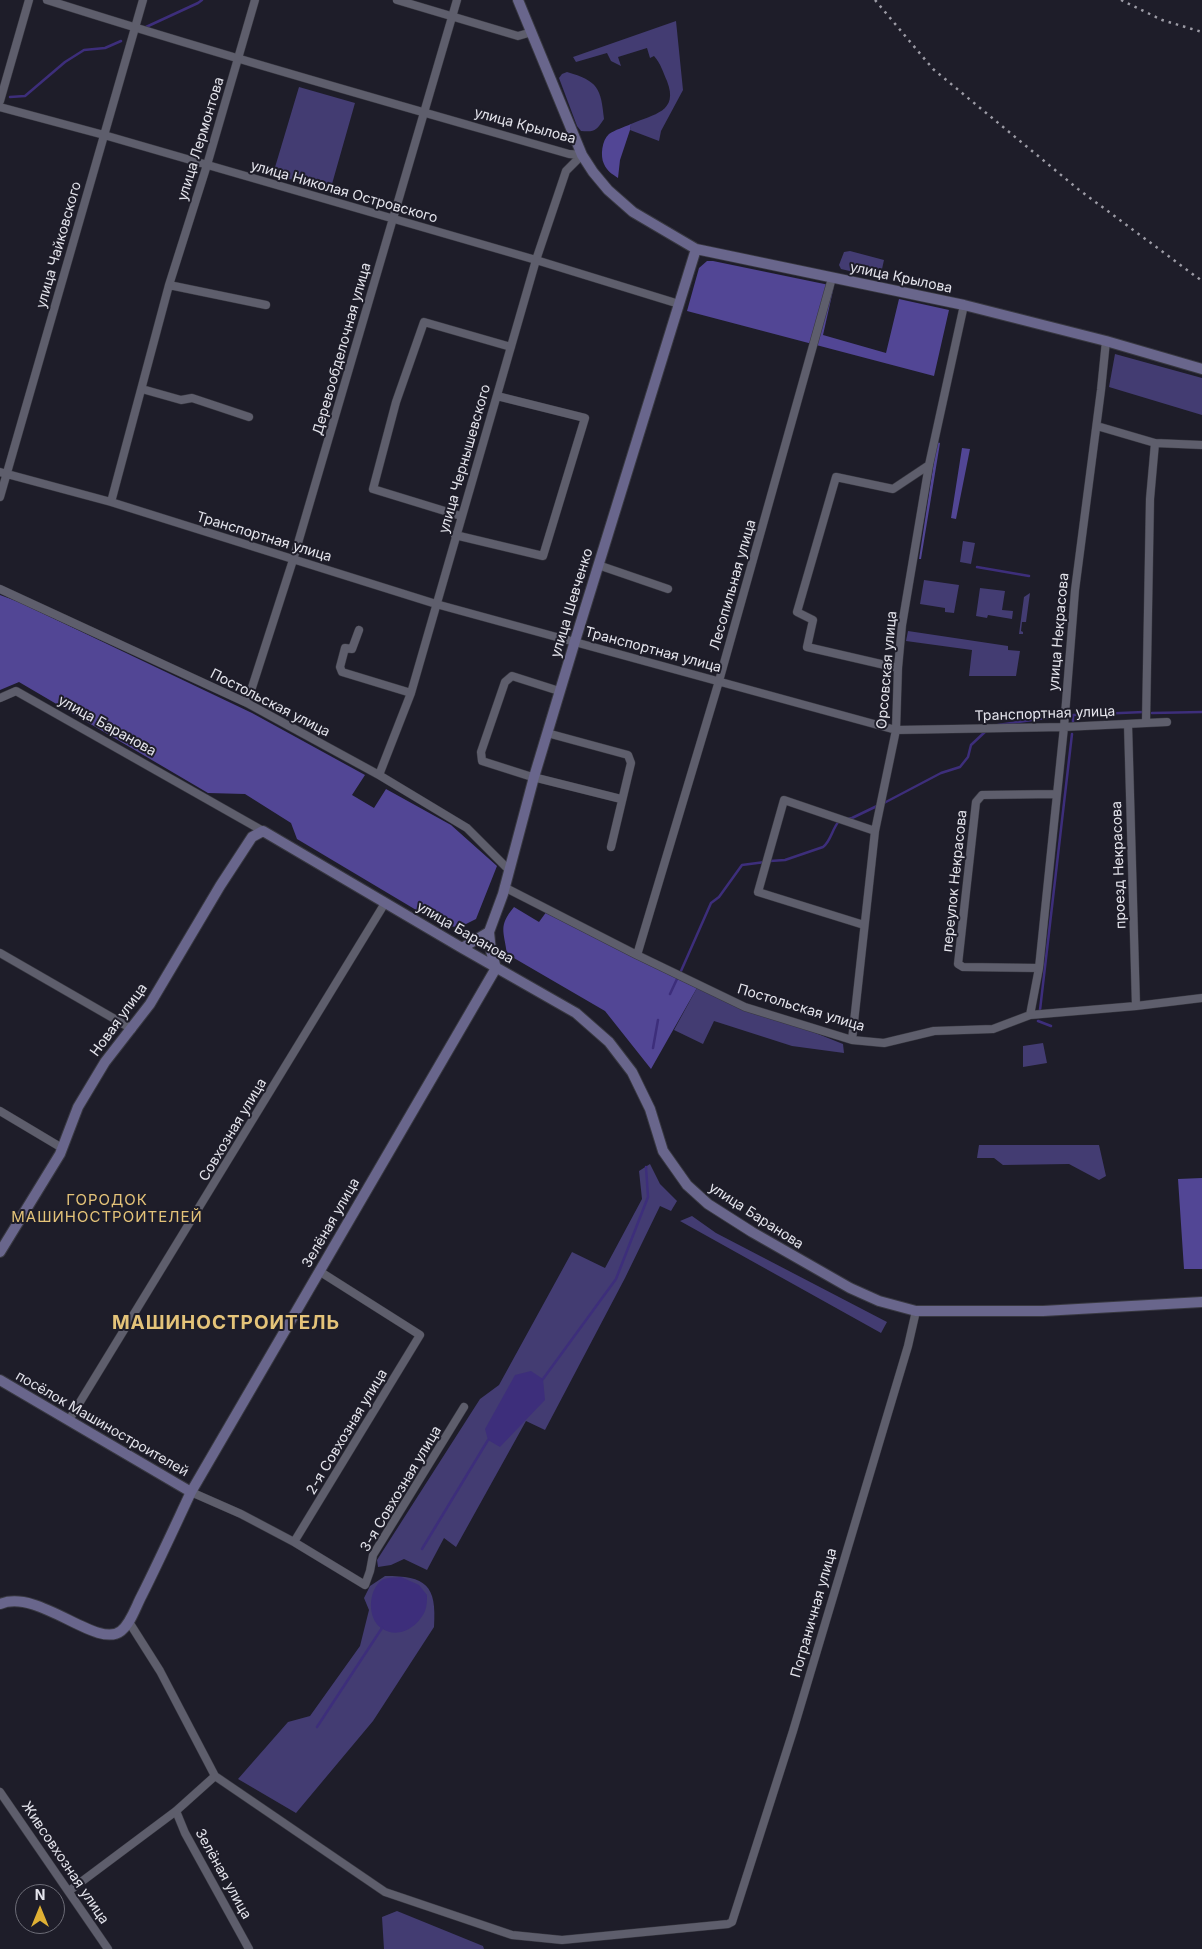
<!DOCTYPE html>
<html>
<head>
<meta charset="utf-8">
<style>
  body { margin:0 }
  #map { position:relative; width:1202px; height:1949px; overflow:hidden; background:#1e1d29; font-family:Inter,sans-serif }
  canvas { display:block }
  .north { position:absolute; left:15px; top:1884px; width:50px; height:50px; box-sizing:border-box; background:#1e1d29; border:1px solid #6d6d77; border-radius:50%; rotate:0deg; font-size:14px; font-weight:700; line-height:20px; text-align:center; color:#e4e4ec }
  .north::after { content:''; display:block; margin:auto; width:18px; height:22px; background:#dfb034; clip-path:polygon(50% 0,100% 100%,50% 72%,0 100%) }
</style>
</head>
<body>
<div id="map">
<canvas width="1202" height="1949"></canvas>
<div class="north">N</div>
</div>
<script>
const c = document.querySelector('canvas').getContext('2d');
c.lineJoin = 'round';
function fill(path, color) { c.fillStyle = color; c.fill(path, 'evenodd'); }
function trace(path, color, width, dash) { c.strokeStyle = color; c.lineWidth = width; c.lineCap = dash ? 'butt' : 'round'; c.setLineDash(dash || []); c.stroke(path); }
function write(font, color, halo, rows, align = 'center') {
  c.font = font + ' Inter,sans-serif'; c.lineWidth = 4; c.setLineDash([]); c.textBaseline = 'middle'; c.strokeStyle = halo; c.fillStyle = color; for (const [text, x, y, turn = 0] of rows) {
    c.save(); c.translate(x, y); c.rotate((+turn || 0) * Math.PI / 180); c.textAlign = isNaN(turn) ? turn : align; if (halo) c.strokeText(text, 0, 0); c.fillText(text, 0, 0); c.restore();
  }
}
fill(new Path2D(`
  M676,21l7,69 -22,41 -2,10 -29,-11 1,-6c23,-10 48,-12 36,-43 -4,-9 -6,-17 -13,-25l-4,2 -3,-10 -29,9 3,9 -10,-5 -4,-8 -31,9 -3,-5z
  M567,72c31,9 34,16 37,47 -8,12 -9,13 -23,12l-4,-5 -18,-48 3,-4z
  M299,87l56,16 -25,88 -57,-17z
  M850,251l34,9 -4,18 -39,-9 -2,-4 5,-13z
  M1115,354l87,24v37l-93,-28z
  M963,541l12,2 -4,21 -11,-2z
  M924,580l35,5 -5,28 -9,-1v-4l-25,-4z
  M980,588l25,3 -3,19 11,1 -1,8 -24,-4 -1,3 -11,-2z
  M1030,593l-4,29h-4l-1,9 2,1v2h-4l5,-37z
  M908,631l100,15v4l12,1 -4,25h-47l3,-26 -66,-9z
  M698,986l145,58 1,9 -52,-7 -78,-25 -11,23 -29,-14z
  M1043,1043l4,20 -24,4v-21z
  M979,1145h120l7,31 -7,4 -30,-16 -66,1 -9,-7h-17z
  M650,1164l10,20 17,17 -6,10 -11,-5 -35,72 -80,152 -19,-9 -70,126 -12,-9 -17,32 -23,-11 -13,6 -13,2 -1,-7 103,-161 19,-14 73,-133 33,16 37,-69 -3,-28z
  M692,1216l24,17 171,89 -6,11 -201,-112z
  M385,1576c41,0 52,9 49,51l-61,94 -77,92 -58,-34 50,-57 22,-6 50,-70 9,-36 -5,-12 6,-12z
  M397,1911l86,35 1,3h-100l-2,-32z`), '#433c72');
fill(new Path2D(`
  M631,124l-1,6 -10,30 -2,18c-6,-4 -11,-7 -14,-14 -4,-8 -2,-24 5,-30 6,-4 15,-7 22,-10z
  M707,261h6l121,25 -11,49 63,18 13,-54 50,11 -15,66 -247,-65 12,-43z
  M937,442l3,1 -19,116h-2z
  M962,448l8,1 -14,70 -5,-1z
  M0,595l19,7 233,111 113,62 -13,20 22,13 12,-19 65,36 46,41 -21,53 -16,8 -17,-1 -146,-87 -6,-16 -46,-29 -37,-1 -189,-111 -19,8z
  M514,907l25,15 8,-11 151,75 -47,83 -46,-58 -98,-57c-3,-23 -9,-28 7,-47z
  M1202,1178v91h-18l-6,-90z`), '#524695');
fill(new Path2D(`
  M531,1371l12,8 2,21 -45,47 -12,-7 -3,-11 30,-54z
  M401,1577l18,8 8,10c0,5 0,11 -2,16 -7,16 -27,29 -44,17 -14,-10 -13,-38 1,-48 5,-3 13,-2 19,-3z`), '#3d2e7b');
trace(new Path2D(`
  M146,27l52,-24 4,-3
  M10,97l15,-1 40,-34 19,-12 21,-2 16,-7
  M977,567l52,9
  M1152,713l50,-1
  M998,725l61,-9
  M1073,725v-10l71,-3
  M884,803l57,-30 19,-6 8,-10 3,-12 16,-15
  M846,819l6,-1 25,-12
  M770,861l15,-1 38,-13c8,-6 9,-18 16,-26
  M681,971l30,-68 8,-6 23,-32 23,-3
  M670,994l7,-15
  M1040,1010l32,-276
  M1038,1021l13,5
  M653,1048l5,-28
  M543,1379l73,-100 32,-82 -2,-30
  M422,1549l66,-109
  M317,1727l65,-99`), '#3d2e7b', 2.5);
const street = new Path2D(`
  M47,0c173,55 348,104 522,154l13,1
  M397,0l121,36 14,-4
  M0,101l29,-101
  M0,107l104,28 432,125 143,44
  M169,285l97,20
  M142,389l39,11 11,-2 57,19
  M1097,426l58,17 47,2
  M0,472l111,30 325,102 460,126 168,-3 103,-5
  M0,497l143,-497
  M111,502l58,-217 38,-120 48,-165
  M461,516l-88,-27 23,-87 28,-80 87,25
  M455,535l88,21 42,-138 -88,-22
  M598,565l70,24
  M0,589l247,114 132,72 88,53 42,42
  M359,630l-7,19 -7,-1 -5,19 2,5 69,21
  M898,668l-91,-21 6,-27 -16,-8 39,-135 57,12 36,-24
  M559,691l-47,-15 -7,6 -24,70 1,9 47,15 92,23
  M0,698l16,-7 247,140
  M247,703l46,-143 164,-560
  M1146,723l4,-224 5,-56
  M1128,724l8,282
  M547,733l81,22 3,8 -20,84
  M379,775l32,-82 125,-433 30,-89 16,-16
  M504,887l133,68 108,52 107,33 32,3 50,-12 59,-2 37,-14 106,-9 66,-8
  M864,925l-106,-33 26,-92 91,31
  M0,953l132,76
  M637,955l82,-274 113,-403
  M1039,968l-76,-1 -5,-3 18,-162 6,-7 74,-1
  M1030,1015l9,-47 25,-241 11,-137 26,-200 5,-49
  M852,1040l23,-209 21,-101 2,-62 4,-43 27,-160 35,-160
  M0,1111l62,37
  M69,1420l316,-517
  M191,1492l50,22 53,28 71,43 5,-14 3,-16 91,-148
  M294,1542l126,-207 -101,-64
  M129,1622l31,49 55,105 170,116 127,43 50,5 166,-16 4,-2 61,-191 115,-385 8,-35
  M0,1792l108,157
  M176,1811l9,22 64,116
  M69,1891l107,-80 39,-35`);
const secondary = new Path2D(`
  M518,0l64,155 11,17 15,18 25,22 63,37 268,56 142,36 96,28
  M462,948l27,-16
  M496,968l-5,-17 -2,-19 14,-38 31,-117 41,-136 121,-392
  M0,1252l60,-98 18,-47 27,-45 45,-58 70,-118 32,-49 11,-6 199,117 114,65 33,29 23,30 18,37 13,42 24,34 21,19 44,28 98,56 29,13 37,10h127l159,-9
  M0,1380l191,112
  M0,1604c39,-16 97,46 121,27 10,-8 15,-25 21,-36 17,-34 33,-69 49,-103l305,-524`);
trace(street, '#383841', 9);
trace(secondary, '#383841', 12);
trace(street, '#5e5e6c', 8);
trace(secondary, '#69668c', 10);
trace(new Path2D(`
  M875,0l58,69 145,120 124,92
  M1121,0l41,20 40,12`), '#9c9ba5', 2.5, [2.5, 5]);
write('14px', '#e4e4ec', '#1e1d29', [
  ["улица Крылова",525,126,15],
  ["улица Лермонтова",201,139,-73],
  ["улица Николая Островского",344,192,16],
  ["улица Чайковского",59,245,-74],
  ["улица Крылова",901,278,12],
  ["Деревообделочная улица",342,349,-74],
  ["улица Чернышевского",465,459,-74],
  ["Транспортная улица",264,537,17],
  ["Лесопильная улица",733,585,-74],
  ["улица Шевченко",572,603,-73],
  ["улица Некрасова",1059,632,-85],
  ["Транспортная улица",653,650,15],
  ["Орсовская улица",887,670,-85],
  ["Постольская улица",270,703,27],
  ["Транспортная улица",1045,714,-2],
  ["улица Баранова",107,726,29],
  ["проезд Некрасова",1119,865,-92],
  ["переулок Некрасова",955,881,-84],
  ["улица Баранова",465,933,30],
  ["Постольская улица",801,1008,17],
  ["Новая улица",119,1020,-54],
  ["Совхозная улица",233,1130,-59],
  ["улица Баранова",756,1216,33],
  ["Зелёная улица",331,1223,-60],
  ["посёлок Машиностроителей",102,1424,30],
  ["2-я Совхозная улица",347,1432,-59],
  ["3-я Совхозная улица",401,1489,-59],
  ["Пограничная улица",814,1613,-74],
  ["Живсовхозная улица",65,1863,56],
  ["Зелёная улица",223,1874,61]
]);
c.letterSpacing = '1px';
write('15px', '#e4c379', '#1e1d29', [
  ["ГОРОДОК",107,1200],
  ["МАШИНОСТРОИТЕЛЕЙ",107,1217]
]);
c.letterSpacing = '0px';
c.letterSpacing = '1px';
write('bold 19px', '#e4c379', '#1e1d29', [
  ["МАШИНОСТРОИТЕЛЬ",226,1323]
]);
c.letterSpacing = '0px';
</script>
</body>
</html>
